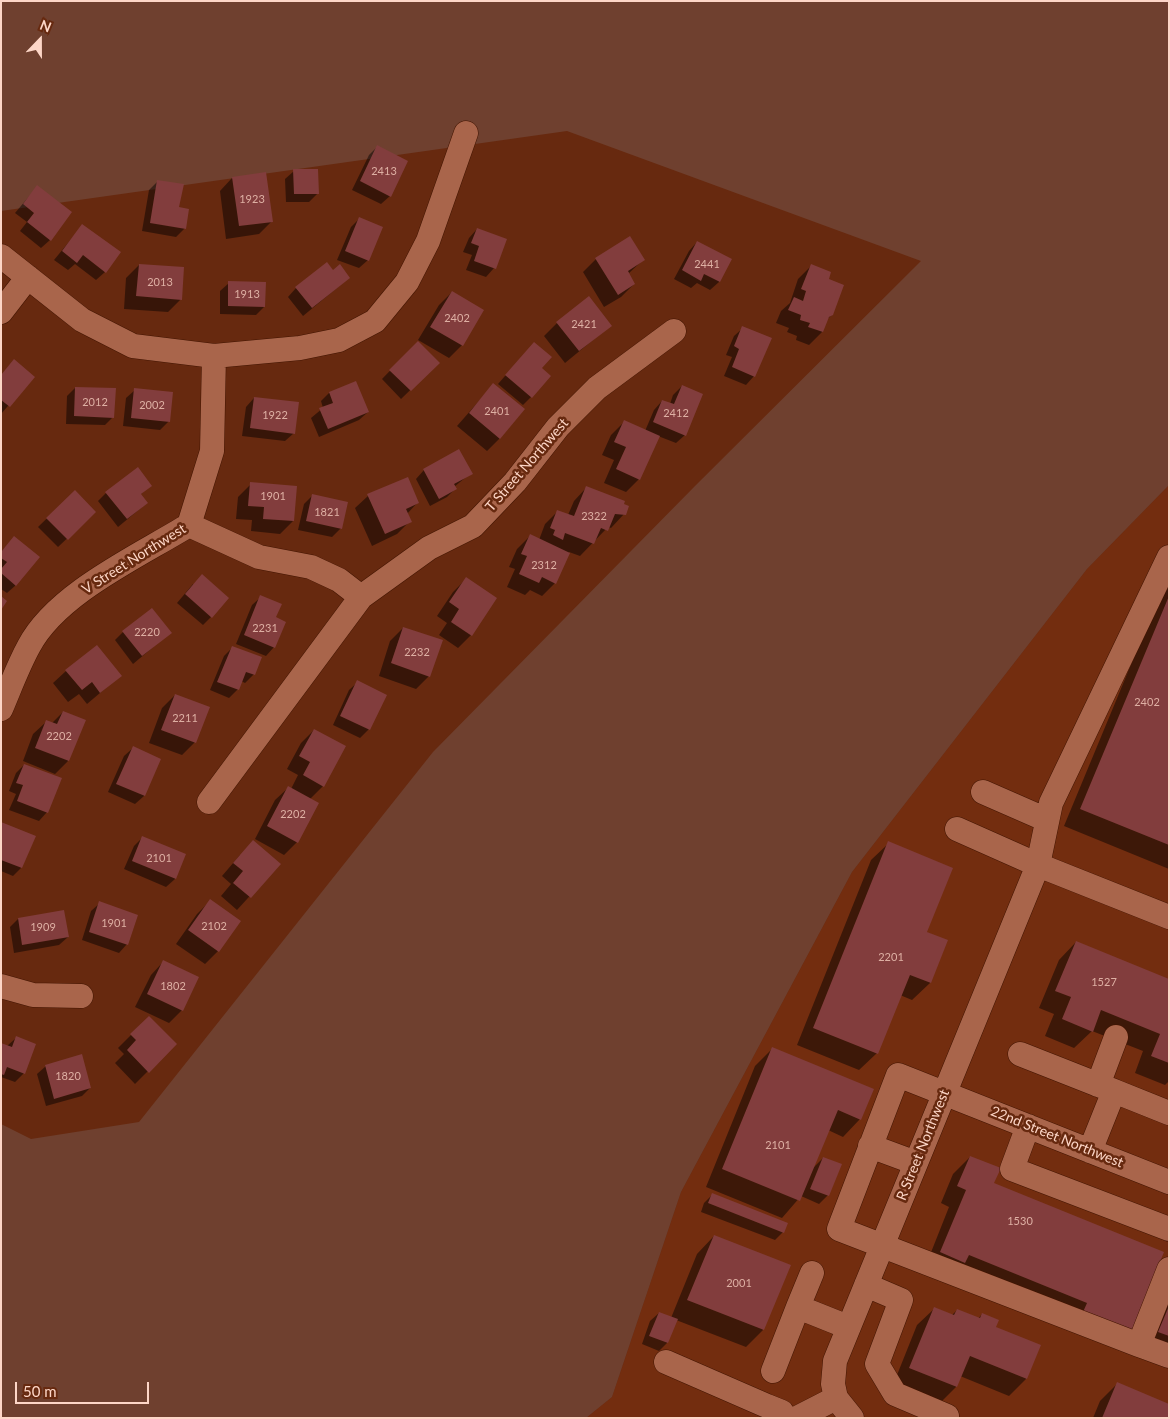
<!DOCTYPE html>
<html>
<head>
<meta charset="utf-8">
<style>
  body { margin:0 }
  #map { position:relative; width:1170px; height:1419px; overflow:hidden; background:#67290f; font-family:Lato,sans-serif }
  canvas { display:block }
  .frame { position:absolute; inset:0; border:2px solid #fdd6c7; pointer-events:none }
  .north { position:absolute; left:15px; top:15px; width:50px; height:50px; -webkit-text-stroke:4px #67290f; paint-order:stroke; rotate:22deg; font-size:14px; font-weight:700; line-height:20px; text-align:center; color:#fdd6c7 }
  .north::after { content:''; display:block; margin:auto; width:18px; height:22px; background:#fdd6c7; clip-path:polygon(50% 0,100% 100%,50% 72%,0 100%) }
  .scale { position:absolute; left:15px; top:1382px; width:134px; height:22px; box-sizing:border-box; border:2px solid #fdd6c7; border-top:0; padding-left:6px; font-size:15px; line-height:18px; white-space:nowrap; color:#fdd6c7; -webkit-text-stroke:4px #67290f; paint-order:stroke }
</style>
</head>
<body>
<div id="map">
<canvas width="1170" height="1419"></canvas>
<div class="frame"></div>
<div class="north">N</div>
<div class="scale">50 m</div>
</div>
<script>
const c = document.querySelector('canvas').getContext('2d');
c.lineJoin = 'round';
function fill(path, color) { c.fillStyle = color; c.fill(path, 'evenodd'); }
function trace(path, color, width, dash) { c.strokeStyle = color; c.lineWidth = width; c.lineCap = dash ? 'butt' : 'round'; c.setLineDash(dash || []); c.stroke(path); }
function write(font, color, halo, rows, align = 'center') {
  c.font = font + ' Lato,sans-serif'; c.lineWidth = 5; c.setLineDash([]); c.textBaseline = 'middle'; c.strokeStyle = halo; c.fillStyle = color; for (const [text, x, y, turn = 0] of rows) {
    c.save(); c.translate(x, y); c.rotate((+turn || 0) * Math.PI / 180); c.textAlign = isNaN(turn) ? turn : align; if (halo) c.strokeText(text, 0, 0); c.fillText(text, 0, 0); c.restore();
  }
}
fill(new Path2D(`
  M1169,485v933h-583l26,-21 69,-205 171,-320 235,-303z`), '#732d0f');
fill(new Path2D(`
  M1,1h1168v484l-82,84 -235,303 -171,320 -69,205 -26,21h-585v-294l30,15 108,-17 294,-370 263,-267 225,-224 -354,-130 -566,80z`), '#6f402f');
fill(new Path2D(`
  M377,147l13,49 -9,8 -29,-14 17,-35z
  M294,171l24,22 -9,9h-23l-1,-23z
  M232,178l40,43 -13,13 -33,5 -6,-48z
  M158,181l20,27 7,20 -9,9 -34,-6 7,-41z
  M37,187l13,53 -9,8 -21,-17 7,-9 -12,-9z
  M359,219l9,41 -9,8 -22,-8 14,-33z
  M82,226l23,46 -9,8 -21,-16 -7,6 -14,-10z
  M477,229l17,39 -8,9 -20,-7 6,-15 -9,-3 6,-14z
  M697,242l33,17 -11,23 -9,8 -13,-7 -6,5 -17,-9 15,-28z
  M596,259l47,1 -15,14 6,10 -13,13 -17,10 -21,-35z
  M139,265l42,34 -13,13 -44,-3 2,-31z
  M811,266l16,14 5,35 -6,5 -4,12 -13,13 -13,-5 1,-4 -10,-4 2,-4 -13,-5 5,-12 9,-8 8,-24z
  M333,271l16,7 -46,38 -15,-19 8,-9z
  M229,283l35,24 -8,8 -36,-1v-23z
  M452,292l30,19 -20,34 -13,13 -31,-18 21,-35z
  M557,323l53,3 -45,37 -21,-27z
  M743,328l11,48 -8,9 -22,-9 8,-19 -6,-2 8,-19z
  M418,342l20,21 -37,36 -19,-20z
  M526,352l15,16 -10,29 -8,8 -25,-21z
  M1,375l32,2 -32,37z
  M355,382l13,30 -9,8 -40,17 -8,-19 12,-10 -2,-7 8,-8z
  M493,385l7,53 -13,13 -30,-25z
  M682,386l3,49 -9,8 -18,-7 -19,43 -13,13 -22,-9 10,-23 -12,-5 9,-20 13,-13 21,9 9,-21 8,-9 8,3 3,-9z
  M75,388l38,29 -8,8 -39,-1 1,-28z
  M135,390l34,31 -9,9 -37,-4 3,-28z
  M254,398l40,35 -9,8 -43,-5 4,-29z
  M424,470l47,3 -17,14 1,2 -8,8 -17,9 -14,-27z
  M251,484l42,37 -13,13 -29,-3 1,-11 -16,-1 2,-22z
  M150,485l-10,10 7,8 -29,24 -20,-26 8,-8z
  M586,488l38,26 -13,14 -3,-1 -28,29 -11,-4 -14,31 -13,13 -12,-6 -5,5 -18,-8 8,-18 -6,-2 8,-18 13,-13 9,4 6,-16 13,-13 10,4 6,-14z
  M75,491l20,21 -37,35 -20,-20z
  M312,496l29,32 -9,9 -34,-7 6,-26z
  M368,496l50,6 -11,12 3,7 -13,13 -25,12 -17,-38z
  M14,538l2,47 -9,8 -6,-4v-37z
  M466,579l29,19 -24,37 -13,13 -19,-13 8,-12 -10,-7 16,-24z
  M1169,580v289l-105,-43 100,-241z
  M193,584l18,33 -8,8 -26,-22z
  M261,597l13,21v29l-8,9 -30,-12 16,-39z
  M403,628l26,48 -13,13 -37,-13 11,-35z
  M123,632l47,1 -37,31 -18,-24z
  M232,648l22,26 -9,9 -4,-2 -3,8 -9,9 -19,-8 14,-34z
  M66,671l54,5 -33,28 -8,-10 -11,8 -15,-19z
  M358,682l27,13 -16,34 -9,9 -27,-13 16,-35z
  M175,695l20,47 -13,13 -33,-12 13,-35z
  M63,712l5,49 -13,13 -32,-13 10,-27 13,-12 5,2z
  M314,730l9,56 -13,13 -13,43 -13,13 -29,-16 20,-39 13,-12 3,1 7,-14 -11,-6 14,-26z
  M133,748l27,12 -16,36 -9,8 -27,-12 16,-36z
  M24,765l23,47 -8,9 -30,-11 7,-16 -7,-3 7,-18z
  M1,824l20,44 -8,8 -12,-5z
  M142,838l43,17 -10,24 -9,8 -42,-18 10,-23z
  M889,843l37,89 21,9 -17,42 -18,17 -12,-5 -23,58 -18,17 -62,-25 74,-185z
  M240,855l39,9 -42,46 -16,-14 10,-12 -9,-8z
  M210,901l29,20 -21,30 -13,13 -29,-20 21,-30z
  M100,903l27,41 -8,9 -37,-13 9,-29z
  M18,919l50,18 -9,8 -45,8 -4,-26z
  M1076,942l93,38v101l-4,4 -30,-12 8,-22 -51,-20 -18,17 -29,-12 9,-22 -15,-6 20,-48z
  M163,962l19,48 -13,13 -34,-16 16,-32z
  M149,1017l26,27 -40,40 -20,-21 9,-9 -6,-6z
  M16,1038l8,35 -9,9 -14,-5v-33l6,2z
  M773,1048l87,71 -17,18 -15,-7 -16,39 11,-11 5,37 -9,9 -18,-8 -19,22 -76,-31 49,-121z
  M46,1066l44,22 -8,8 -36,10 -9,-32z
  M970,1157l23,27 169,69 -92,68 -146,-51 25,-63 -8,-4 12,-29z
  M712,1195l71,37 -8,8 -74,-28 3,-9z
  M714,1236l49,94 -17,17 -70,-27 -9,23 -8,8 -17,-7 8,-23 9,-8 12,5 26,-64z
  M1169,1283v77l-28,-11z
  M935,1308l17,7 5,-5 21,9 4,-5 12,13 46,19 -14,33 -17,17 -49,-20 -4,11 -17,17 -46,-19 24,-60z
  M1117,1384l52,34h-76l7,-17z`), '#0007');
fill(new Path2D(`
  M377,145l31,16 -17,36 -31,-16z
  M293,169h25l1,25h-25z
  M266,172l7,50 -34,4 -7,-49z
  M157,180l27,4 -5,23 10,2 -3,20 -36,-6z
  M37,185l35,27 -21,29 -24,-19 7,-9 -11,-9z
  M359,217l24,10 -14,34 -24,-10z
  M82,224l39,28 -15,21 -23,-18 -6,8 -15,-12z
  M477,228l30,11 -11,30 -22,-8 5,-15 -8,-3z
  M630,236l15,24 -17,11 7,13 -17,11 -23,-37z
  M697,241l35,18 -12,23 -16,-8 -3,7 -19,-11z
  M327,262l6,8 7,-6 10,14 -38,30 -17,-21z
  M139,264l45,3 -2,33 -46,-4z
  M811,264l20,8 -2,7 15,6 -11,30 -4,2 -6,15 -15,-5 2,-4 -10,-3 1,-5 -13,-5 6,-13 9,4 3,-10 -5,-2z
  M228,281l38,1 -1,25 -37,-1z
  M452,291l32,19 -21,36 -33,-19z
  M589,296l23,30 -33,25 -23,-29z
  M742,326l30,12 -17,39 -23,-10 7,-18 -5,-3z
  M418,341l22,22 -29,28 -22,-21z
  M534,342l18,15 -10,11 9,8 -19,22 -27,-23z
  M14,359l21,18 -25,30 -9,-7v-25z
  M356,381l13,31 -41,17 -9,-21 14,-5 -4,-11z
  M493,383l32,26 -25,30 -31,-26z
  M682,385l21,9 -17,42 -33,-14 9,-22 12,4z
  M75,387l41,1 -2,30 -40,-2z
  M134,388l39,4 -3,30 -39,-4z
  M254,397l45,5 -4,32 -45,-6z
  M624,420l36,16 -20,44 -24,-11 10,-22 -12,-5z
  M459,449l14,25 -19,10 3,5 -18,10 -16,-30z
  M138,467l14,19 -11,8 7,9 -21,16 -22,-27z
  M408,477l11,26 -13,6 6,13 -27,12 -18,-40z
  M250,482l47,4 -3,35 -31,-2 1,-12 -16,-1z
  M586,486l39,15 -1,3 5,2 -3,9 -11,-1 -7,17 -7,-3 -7,16 -29,-11 -2,7 -10,-5 2,-5 -5,-2 7,-18 17,6z
  M75,490l21,22 -28,28 -22,-22z
  M312,494l36,8 -6,27 -36,-8z
  M530,534l40,19 -14,31 -14,-7 -3,6 -20,-9 8,-18 -6,-2z
  M14,536l26,21 -24,29 -15,-13v-4l6,-7 -6,-4v-6z
  M202,574l27,24 -17,20 -27,-24z
  M466,577l31,21 -25,38 -21,-14 8,-13 -10,-7z
  M260,595l22,9 -6,13 10,5 -11,26 -31,-13z
  M1,596l6,5 -6,9z
  M1169,596v249l-89,-36z
  M152,608l20,25 -30,23 -20,-25z
  M403,627l40,13 -13,37 -39,-14z
  M97,645l25,31 -22,17 -8,-11 -10,8 -17,-20z
  M232,646l30,11 -7,18 -9,-3 -7,18 -22,-8z
  M357,680l30,15 -17,35 -30,-14z
  M175,694l35,13 -14,36 -35,-13z
  M63,711l23,9 -17,41 -34,-13 11,-28 11,4z
  M314,729l32,17 -22,41 -21,-12 7,-13 -11,-6z
  M133,746l28,13 -16,37 -29,-12z
  M24,764l38,14 -14,35 -31,-12 6,-16 -7,-2z
  M288,786l31,17 -21,40 -31,-17z
  M1,822l35,14 -14,32 -21,-8z
  M142,836l44,18 -10,25 -44,-18z
  M253,840l28,24 -30,34 -18,-15 10,-12 -10,-8z
  M888,841l65,27 -26,64 21,8 -17,43 -21,-8 -32,79 -65,-26z
  M210,899l31,22 -22,31 -31,-22z
  M99,901l39,14 -10,30 -39,-13z
  M64,910l5,27 -47,8 -4,-27z
  M1076,941l93,38v84l-18,-7 9,-22 -59,-24 -8,22 -31,-13 9,-22 -16,-6z
  M163,960l36,17 -16,34 -36,-17z
  M149,1016l28,28 -28,29 -22,-23 9,-10 -6,-6z
  M16,1036l20,8 -11,30 -18,-7 -3,8 -3,-1v-31l11,4z
  M772,1047l102,42 -13,31 -23,-10 -38,91 -78,-32z
  M82,1054l9,34 -37,11 -9,-34z
  M970,1156l31,12 -7,15 170,69 -32,79 -49,-19 4,-9 -118,-48 -4,8 -25,-11 26,-62 -9,-4z
  M823,1157l19,7 -13,32 -19,-7z
  M712,1193l76,30 -4,10 -76,-30z
  M714,1235l77,30 -27,65 -77,-30z
  M1169,1306v30l-11,-4z
  M934,1307l20,8 3,-6 23,9 2,-5 17,7 -3,7 45,18 -14,34 -57,-23 -13,31 -48,-19z
  M659,1312l19,7 -10,24 -19,-7z
  M1117,1382l52,22v14h-67z`), '#823d3d');
const minor = new Path2D(`
  M1,256l81,64 51,26 81,10 86,-8 39,-8 36,-19 32,-39 21,-41 38,-108
  M1,312l27,-35
  M189,525l70,32 52,10 28,13 22,17
  M1,709c9,-21 17,-43 28,-63 28,-53 110,-90 160,-121l23,-74 2,-95
  M983,792l64,28
  M209,802l152,-205 68,-49 44,-22 42,-44 43,-55 39,-39 77,-57
  M957,829l81,36 13,-62 118,-246
  M1,986l32,9 48,1
  M1020,1054l94,37
  M1098,1085l18,-48
  M1028,1126l-16,43 157,60
  M870,1146l46,17
  M1090,1151l24,-60 55,22
  M1169,1182l-271,-107 -59,154 300,116 30,-76
  M866,1285l35,15 -24,64 18,30 52,22 -1,2
  M798,1307l14,-34
  M1139,1345l30,11
  M666,1362l101,44 15,6 3,6
  M773,1371l25,-64 50,20
  M836,1398l-3,-14 2,-23 203,-496 131,52
  M836,1398l16,20
  M797,1418l39,-20`);
trace(minor, '#431502', 25);
trace(minor, '#a9654b', 24);
write('11px', '#deb0a4', null, [
  ["2413",384,171],
  ["1923",252,199],
  ["2441",707,264],
  ["2013",160,282],
  ["1913",247,294],
  ["2402",457,318],
  ["2421",584,324],
  ["2012",95,402],
  ["2002",152,405],
  ["2401",497,411],
  ["2412",676,413],
  ["1922",275,415],
  ["1901",273,496],
  ["1821",327,512],
  ["2322",594,516],
  ["2312",544,565],
  ["2231",265,628],
  ["2220",147,632],
  ["2232",417,652],
  ["2402",1147,702],
  ["2211",185,718],
  ["2202",59,736],
  ["2202",293,814],
  ["2101",159,858],
  ["1901",114,923],
  ["2102",214,926],
  ["1909",43,927],
  ["2201",891,957],
  ["1527",1104,982],
  ["1802",173,986],
  ["1820",68,1076],
  ["2101",778,1145],
  ["1530",1020,1221],
  ["2001",739,1283]
]);
write('14px', '#fdd6c7', '#67290f', [
  ["T Street Northwest",527,465,-49],
  ["V Street Northwest",134,559,-32],
  ["22nd Street Northwest",1057,1137,22],
  ["R Street Northwest",923,1145,-68]
]);
</script>
</body>
</html>
